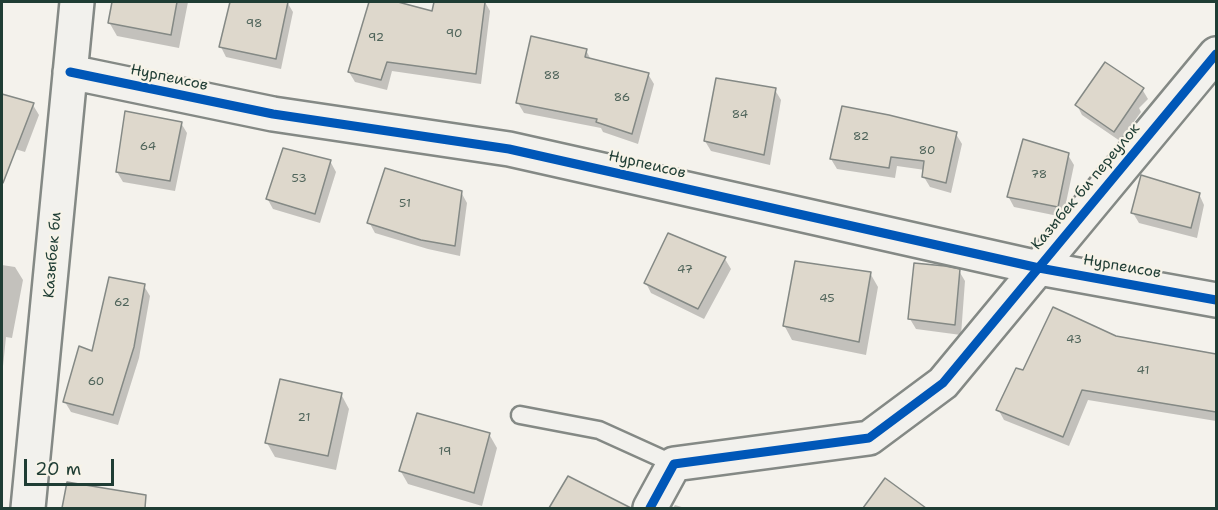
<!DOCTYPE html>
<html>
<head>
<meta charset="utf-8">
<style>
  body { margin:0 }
  #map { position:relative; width:1218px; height:510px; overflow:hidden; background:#f4f2ec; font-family:"Shantell Sans",sans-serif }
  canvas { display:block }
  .frame { position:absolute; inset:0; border:3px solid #1f3d34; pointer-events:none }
  .scale { position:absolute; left:24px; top:459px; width:90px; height:27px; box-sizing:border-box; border:3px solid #1f3d34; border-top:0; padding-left:8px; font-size:18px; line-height:21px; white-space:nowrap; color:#1f3d34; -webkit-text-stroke:4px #f7f3e8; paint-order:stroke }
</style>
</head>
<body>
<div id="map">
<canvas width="1218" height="510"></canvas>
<div class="frame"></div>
<div class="scale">20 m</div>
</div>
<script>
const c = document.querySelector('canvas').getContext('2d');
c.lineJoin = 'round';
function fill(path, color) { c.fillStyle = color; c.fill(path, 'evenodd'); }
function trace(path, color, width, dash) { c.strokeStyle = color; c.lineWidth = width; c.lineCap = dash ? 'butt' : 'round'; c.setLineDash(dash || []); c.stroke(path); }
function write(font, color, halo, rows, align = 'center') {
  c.font = font + ' "Shantell Sans",sans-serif'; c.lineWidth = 4.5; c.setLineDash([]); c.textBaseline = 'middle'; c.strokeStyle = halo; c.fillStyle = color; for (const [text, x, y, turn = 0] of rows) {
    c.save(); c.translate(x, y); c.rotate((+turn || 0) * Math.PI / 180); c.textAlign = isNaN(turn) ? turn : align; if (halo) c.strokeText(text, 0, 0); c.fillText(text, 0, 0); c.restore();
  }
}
fill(new Path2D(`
  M113,2h75l-9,46 -62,-12 -8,-14z
  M232,2h55l6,10 -12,57 -55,-12 -5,-10z
  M371,2h21l41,11 3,-11h49l5,9 -9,73 -89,-13 -5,19 -32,-8 -6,-10z
  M586,50l5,10 57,14 6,10 -16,60 -35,-12 -2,-4 -77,-15 -6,-10z
  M1142,89l6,10 -9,9 2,4 -21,29 -38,-26 -5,-10z
  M775,90l6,10 -11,65 -59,-14 -6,-10z
  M2,96l31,9 6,10 -14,37 -23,-7z
  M181,123l6,10 -12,58 -52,-9 -6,-10z
  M956,134l6,10 -11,49 -21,-6 -6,-10 1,-7 -28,-4 -2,12 -58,-9 -6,-10z
  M1068,155l6,10 -11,52 -49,-10 -6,-11z
  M330,161l6,11 -16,51 -47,-14 -6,-11z
  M461,192l6,11 -7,53 -32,-7 -53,-16 -6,-11z
  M1199,194l5,11 -7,33 -58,-15 -6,-10z
  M669,235l56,24 6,10 -27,50 -53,-26 -5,-10z
  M2,265l13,2 8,13 -11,58 -6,-1 -4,39z
  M959,271l6,10 -4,54 -45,-6 -6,-10z
  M870,273l8,14 -12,68 -74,-15 -8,-15z
  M144,286l6,10 -11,62 -21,67 -47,-13 -6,-10 28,-49z
  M1115,337l101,20v64l-128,-21 -19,46 -65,-26 -6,-11 26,-37z
  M341,394l8,15 -13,61 -61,-13 -8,-14z
  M489,434l8,14 -15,58 -74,-22 -8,-14z
  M568,478l40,20 6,10h-63z
  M885,480l39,28h-59z
  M68,484l64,20 -1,4h-68z
  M675,505l10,3h-12z`), '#0003');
const building = new Path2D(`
  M112,2h65l-6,33 -63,-12z
  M230,2h58l-12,57 -57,-12z
  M369,2h29l34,9 2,-9h51l-9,72 -89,-12 -6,18 -33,-8z
  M531,36l56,13 -2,8 64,16 -17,61 -36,-12 1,-3 -81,-16z
  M1105,62l39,26 -30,44 -39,-27z
  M716,78l60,10 -12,67 -60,-14z
  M2,94l32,9 -31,80h-1z
  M842,106l47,9 68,17 -11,51 -24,-6 2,-16 -33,-4 -2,11 -59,-9z
  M125,111l57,11 -12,59 -54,-9z
  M1023,139l46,14 -11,54 -51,-10z
  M283,148l48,12 -16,54 -49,-15z
  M385,168l77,23 -7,55 -34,-6 -54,-17z
  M1141,175l59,18 -9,35 -60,-15z
  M668,233l58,24 -28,52 -54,-26z
  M795,261l76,11 -12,70 -76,-16z
  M914,263l31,3 15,3 -5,56 -47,-6z
  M109,277l36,7 -11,63 -21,68 -50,-13 16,-56 13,5z
  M1053,307l63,29 100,18v58l-134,-22 -19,47 -67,-27 20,-42 7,2z
  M280,379l62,14 -14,63 -63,-13z
  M417,413l73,20 -16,60 -75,-22z
  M568,476l63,32h-82z
  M885,478l41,30h-63z
  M67,482l79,13 -1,13h-83z`);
fill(building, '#ded8cc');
trace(building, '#848985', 1.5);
const lane = new Path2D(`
  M520,415l79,15 75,34`);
const street = new Path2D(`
  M70,72l203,42 236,35 530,119 177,32
  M28,508l49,-506
  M650,508l24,-44 195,-26 74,-55 273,-329`);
trace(lane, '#848985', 21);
trace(street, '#848985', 38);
trace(lane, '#f2f1ed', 16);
trace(street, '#f2f1ed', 33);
trace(new Path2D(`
  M70,72l203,42 236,35 530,119 177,32
  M650,508l24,-44 195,-26 74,-55 273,-329`), '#0057b8', 9);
write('12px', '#4f645a', null, [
  ["98",254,24],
  ["90",454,34],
  ["92",376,38],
  ["88",552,76],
  ["86",622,98],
  ["84",740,115],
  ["82",861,137],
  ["64",148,147],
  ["80",927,151],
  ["78",1039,175],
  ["53",299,179],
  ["51",405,204],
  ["47",685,270],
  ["45",827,299],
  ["62",122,303],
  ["43",1074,340],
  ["41",1143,371],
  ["60",96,382],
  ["21",304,418],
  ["19",445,452]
]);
write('15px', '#1f3d34', '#f7f3e8', [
  ["Нурпеисов",169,78,12],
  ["Нурпеисов",647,165,13],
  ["Казыбек би переулок",1086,187,-50],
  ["Казыбек би",53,255,-85],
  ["Нурпеисов",1122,267,10]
]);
</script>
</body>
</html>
